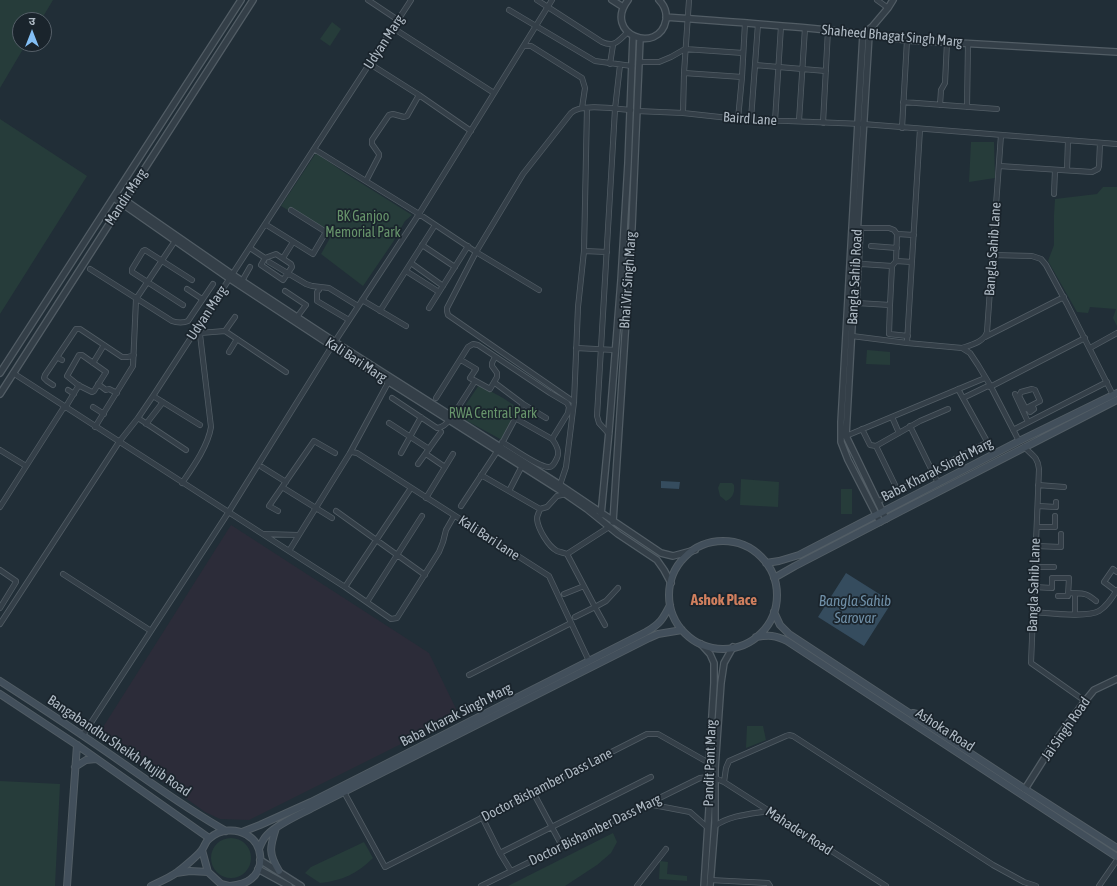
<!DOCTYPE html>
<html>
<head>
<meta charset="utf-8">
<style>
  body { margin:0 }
  #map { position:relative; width:1117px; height:886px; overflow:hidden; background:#212e37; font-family:"Asap Condensed","Noto Sans Devanagari",sans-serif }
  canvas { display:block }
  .north { position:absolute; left:12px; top:12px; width:40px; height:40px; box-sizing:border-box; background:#1a242c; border:1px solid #566069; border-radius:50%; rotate:0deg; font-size:11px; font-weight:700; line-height:16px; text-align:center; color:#afbac4 }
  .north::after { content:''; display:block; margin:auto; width:14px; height:18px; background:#83bff5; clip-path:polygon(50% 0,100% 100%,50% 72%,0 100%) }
</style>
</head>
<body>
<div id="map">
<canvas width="1117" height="886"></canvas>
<div class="north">उ</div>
</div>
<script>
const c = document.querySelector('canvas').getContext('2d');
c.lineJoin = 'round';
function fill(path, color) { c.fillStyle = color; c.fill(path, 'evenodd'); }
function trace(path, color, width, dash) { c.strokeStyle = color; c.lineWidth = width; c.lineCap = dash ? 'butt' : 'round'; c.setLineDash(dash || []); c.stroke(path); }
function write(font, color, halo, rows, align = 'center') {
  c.font = font + ' "Asap Condensed",sans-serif'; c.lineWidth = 3.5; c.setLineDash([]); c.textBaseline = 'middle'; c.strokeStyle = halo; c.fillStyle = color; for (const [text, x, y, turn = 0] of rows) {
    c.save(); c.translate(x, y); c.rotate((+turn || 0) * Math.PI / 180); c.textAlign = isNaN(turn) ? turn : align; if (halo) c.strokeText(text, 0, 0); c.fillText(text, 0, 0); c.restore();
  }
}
fill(new Path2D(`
  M231,525l198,128 30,62 -210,105 -29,-1 -15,-7 -107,-77z`), '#2c2c39');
fill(new Path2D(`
  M0,0h53l-12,20h-21v24h6l-26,44z
  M332,22l9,7 -11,17 -10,-7z
  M0,119l87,57 -87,138z
  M971,142h23l1,36 -26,4z
  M316,153l29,20 67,42 -7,6 -12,21 -30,44 -42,-32 9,-16 -17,-13 -32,-19z
  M1103,187h14v139l-4,-8 3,-9 -26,-2 -2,6 -11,-1 -29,-51 6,-16v-30l1,-16 42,-5z
  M867,350l23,2v13l-24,-1z
  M479,385l24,13 18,12 -19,30 -44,-24z
  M741,479l38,3 -1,25 -38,-2z
  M720,483h12l2,2c1,7 -1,13 -8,16l-6,-5 -2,-8z
  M841,489h11v25h-11z
  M747,726h16l3,14 -20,8z
  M0,781l60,3 -5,102h-55z
  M613,833l4,9 -6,11 -14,12 -32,21h-57z
  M211 858a20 20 0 1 1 40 0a20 20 0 1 1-40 0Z
  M364,842l9,16c-15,15 -31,23 -53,25l-15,-10 6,-6z
  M660,861l8,1 -1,12 20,2v5l-28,-2z`), '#263c3a');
fill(new Path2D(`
  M661,481l19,1 -1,7 -18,-1z
  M846,573l46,29 -28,44 -46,-29z`), '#354c5e');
const minor = new Path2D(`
  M368,0l30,20
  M537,0l65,42c13,6 17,-2 26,-10
  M877,0l11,8
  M509,10l86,51 37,5
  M393,28l101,65
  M524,46h7l51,32 3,10 -3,20
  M639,62h20l12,-5 14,-8 58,4
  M370,64l49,31 52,36
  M610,64l3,-19
  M755,65l71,6
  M684,73l58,4 3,-54
  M903,102l94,7
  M940,105l1,-15 4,-7 2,-41
  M967,107l1,-64
  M637,111l46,2 55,6 125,5 254,20
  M683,113l1,-40 5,-73
  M738,119l4,-42
  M751,119l7,-95
  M775,121l6,-95
  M799,121l6,-93
  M823,123l5,-93
  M902,128l5,-88
  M314,149l105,65 57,38 63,38
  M999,166l93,6 6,-3 1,-3 1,-23
  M1067,170l1,-30
  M366,181l13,-25v-2l-7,-10v-4l17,-25 4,-1 11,3 3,-1 12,-21
  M1054,194l1,-24
  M265,224l48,30 13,-22 -35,-22
  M422,245l33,22
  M871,246l26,2
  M250,248l15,10 11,-4 15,10 1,3 -9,13 -22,-15 4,-7
  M584,251l23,1
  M992,255l40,1 9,3 5,6 21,39 46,91
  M283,258l10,-16
  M896,261l1,-27
  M269,262l37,22 6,2 17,2 29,18
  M912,262l-16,-1 -4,5 -2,39 -33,-2 4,-75h28l5,2 3,4 17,1
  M411,263l32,23
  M862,264l30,2
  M90,269l82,52c5,2 12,2 16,0l25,-37
  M406,271l33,21
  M242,281l8,-14
  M187,289l15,10
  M319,290l-2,2v9l32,19
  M285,291l21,14 -9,12
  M362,300l44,26
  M183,305l-51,-33v-3l11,-18 2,-1 47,30
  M890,305l-1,29 19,2
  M429,308l39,-62
  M380,311l55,-86
  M225,331l10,-14
  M200,333l25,-2 61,41
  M852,336l55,7 55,5 8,5 8,12 12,20 29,56
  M985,337l79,-40
  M907,343l13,-214
  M576,348l39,2
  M962,348c9,-3 22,-6 25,-16l14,-197
  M1090,348l27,-15
  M229,352l8,-13
  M79,355h3l24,17 -12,19 -2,1 -14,-7 -11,-9z
  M57,357l5,3
  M461,360l15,9 -6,9 20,11 7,-12v-4l-5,-7v-3l3,-6
  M93,363l11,-18
  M13,373l276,178 56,36 46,32 6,-1 42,-66 4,-10 3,-12 8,-14
  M495,383l28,21 23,14
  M98,384l8,6 3,-1 8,4
  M53,385l-6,-4 -3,-3 1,-3 31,-46h4l42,28h6l6,-2
  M990,387l95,-49
  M958,389l36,65
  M68,390l6,4
  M1015,394l13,28
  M153,396l47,29
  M392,398l45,30c7,0 12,-7 15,-11l23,-36
  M436,398l32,-51 5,-3 5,1 72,48 17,10 2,4 -1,6 -16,26
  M963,398l27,-13
  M574,402l-126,-87 -1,-4v-3l29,-56 47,-78 48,-61c10,-10 46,-4 60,-3
  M93,407l11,7
  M65,408l14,-23
  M1028,408l2,4 4,-3 -2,-3
  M1023,410c6,-3 11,-6 17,-9l-5,-11 -3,-1 -11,3 -2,4 7,13
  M892,417l7,16
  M138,418l48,32
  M389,423l40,26
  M146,424l17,-22
  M910,426l28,57
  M95,427l38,-61 3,-67 41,-61
  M862,429l8,16 6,1
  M1013,430l94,-48
  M609,434l-10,-11 -2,-7 18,-307 5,-44
  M846,436l139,-58
  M502,442c9,5 38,26 47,25 4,0 6,-5 8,-9 3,-6 -1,-14 -5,-19l-37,-21
  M1024,447c8,8 14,10 15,22l-8,194 54,38
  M0,450l26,16
  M350,453l2,-1 5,1 192,123 40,85
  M401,453l20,-36
  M426,454l19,13
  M418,464l23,-32
  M262,467l24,15
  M481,475l59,34 7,-2 10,-11 9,-2
  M182,483c11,-16 26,-37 29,-56l-12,-101
  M560,485l6,-18 8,-65 4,-95 6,-56 3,-143
  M1038,485l26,2
  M282,487l50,31
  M509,491l14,-27
  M898,491l-22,-45 44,-25 28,-12
  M426,498l27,-44
  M881,500l78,-43 29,-15
  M461,506l39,-59 23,-43
  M1038,506l18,1v-5
  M0,507l64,-100
  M540,509c-1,4 -3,6 -3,10 1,10 11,27 20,32 3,1 7,2 10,3
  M278,511l-9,-5 45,-65 21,12
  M336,511l89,64
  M1037,527h18v-11
  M264,534l34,1
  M1036,546l25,1v-13
  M289,551l61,-98 39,-72
  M1035,567h19
  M0,570l16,11v1l-16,26
  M63,574l88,57
  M345,587l66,-99
  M1034,587l18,1v-10h17l-1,18h-10
  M1116,591l-12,-9 9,-13 4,3
  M1068,593c14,1 16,-2 28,8
  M564,594l20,-8
  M367,602l55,-86
  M1033,612c15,1 55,6 66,-1 8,-5 13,-13 18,-21
  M1075,614v-20
  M575,617l20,-10 -28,-53 42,-27
  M0,624l119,-182 19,-24 15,-22 258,-396
  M605,625l-10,-18 11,-6 12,-13
  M469,675l102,-52
  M83,735l145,-222 104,-167 87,-132 133,-214
  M724,782l2,-14 3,-7 57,-25 3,-1 4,1 200,129 31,17 12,4
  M344,792l41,75 262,-133h11l51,29
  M533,792l29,54
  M648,804l42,8 17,15
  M482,817l18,36 11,18
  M715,826c15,-11 36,-12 54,-15
  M500,853l151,-76
  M710,880l58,3 2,3
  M481,886l219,-108c10,-2 16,0 24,4l162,104
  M637,886l29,-37
  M1099,886l18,-26`);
const tertiary = new Path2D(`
  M612,0l11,7
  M628,0c-26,34 31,56 38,20 1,-8 -2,-15 -7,-20
  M666,17c81,6 162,11 241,23l210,12
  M872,27l16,-19 5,-8
  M116,194l117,81 102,67 222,141 104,70 12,3 22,-6
  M114,198l116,81 102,67 226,143 29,20 31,25 39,26 7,10 7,13
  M0,373l241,-373
  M0,394l253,-394
  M601,515l8,-84 12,-151 7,-117 5,-127
  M613,522l19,-295 8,-188
  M880,522l-32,-62 -7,-18v-20c8,-129 14,-259 22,-388l9,-7 -3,8 -12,201 -11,200 40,83
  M701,644l9,10 4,9v20l-5,80 1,30 -6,93
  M1025,789l31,-49 29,-39 9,-11 23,-11
  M260,860l41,26
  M258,869l31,17
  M710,886l5,-63v-54l6,-86 3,-20 9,-16`);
const secondary = new Path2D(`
  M669 595a54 54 0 1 1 108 0a54 54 0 1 1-108 0Z
  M766,563l13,-2 20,-6 220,-114 98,-48
  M774,578l21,-12 106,-55 216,-111
  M774,612l6,13 9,9 236,155 92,59
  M756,637c13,-2 19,-2 31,4l330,216
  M0,681c42,27 83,54 124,83 33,23 66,47 102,67
  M0,694l77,51 132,93
  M913,713l8,2 33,21 7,8
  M75,767l11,-7 10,-1
  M276,828c-6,19 -8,25 3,43
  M242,832l18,-7 51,-23 335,-170c14,-8 17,-13 24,-27
  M259,849c2,-5 4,-10 8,-14 12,-12 32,-20 47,-28l335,-169 9,-4 24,-4
  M202,850l6,22 13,12 8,2
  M176,873l14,-2 18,1
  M67,886l10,-141
  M151,886c8,-4 18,-8 25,-13 6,-4 21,-17 25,-22 4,-4 4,-10 9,-13 10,-9 26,-10 37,-3 16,9 18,33 4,44 -6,5 -13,6 -21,7`);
trace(minor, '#525d65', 6);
trace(tertiary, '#525d65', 8);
trace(secondary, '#525d65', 8);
trace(minor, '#343f48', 4.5);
trace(tertiary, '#343f48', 5.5);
trace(secondary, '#424f5b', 6);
write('14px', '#afbac4', '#1a242c', [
  ["Shaheed Bhagat Singh Marg",892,36,5],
  ["Udyan Marg",384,42,-57],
  ["Baird Lane",750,119,4],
  ["Mandir Marg",126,197,-57],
  ["Bangla Sahib Lane",993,249,-86],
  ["Bangla Sahib Road",855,277,-87],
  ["Bhai Vir Singh Marg",628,280,-86],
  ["Udyan Marg",207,313,-57],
  ["Kali Bari Marg",356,360,33],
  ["Baba Kharak Singh Marg",937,470,-27],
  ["Kali Bari Lane",489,538,33],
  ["Bangla Sahib Lane",1034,585,-88],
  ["Baba Kharak Singh Marg",456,715,-27],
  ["Jai Singh Road",1066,729,-55],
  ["Ashoka Road",945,730,33],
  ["Bangabandhu Sheikh Mujib Road",119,746,34],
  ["Pandit Pant Marg",710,763,-88],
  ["Doctor Bishamber Dass Lane",547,785,-27],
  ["Doctor Bishamber Dass Marg",595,830,-26],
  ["Mahadev Road",799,831,33]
]);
write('14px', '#67946b', '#1a242c', [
  ["BK Ganjoo",363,217],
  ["Memorial Park",363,233],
  ["RWA Central Park",493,414]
]);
write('bold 15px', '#d07f5e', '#1a242c', [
  ["Ashok Place",724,600]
]);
write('italic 15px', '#7090a8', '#1a242c', [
  ["Bangla Sahib",855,601],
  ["Sarovar",855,618]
]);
</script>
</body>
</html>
